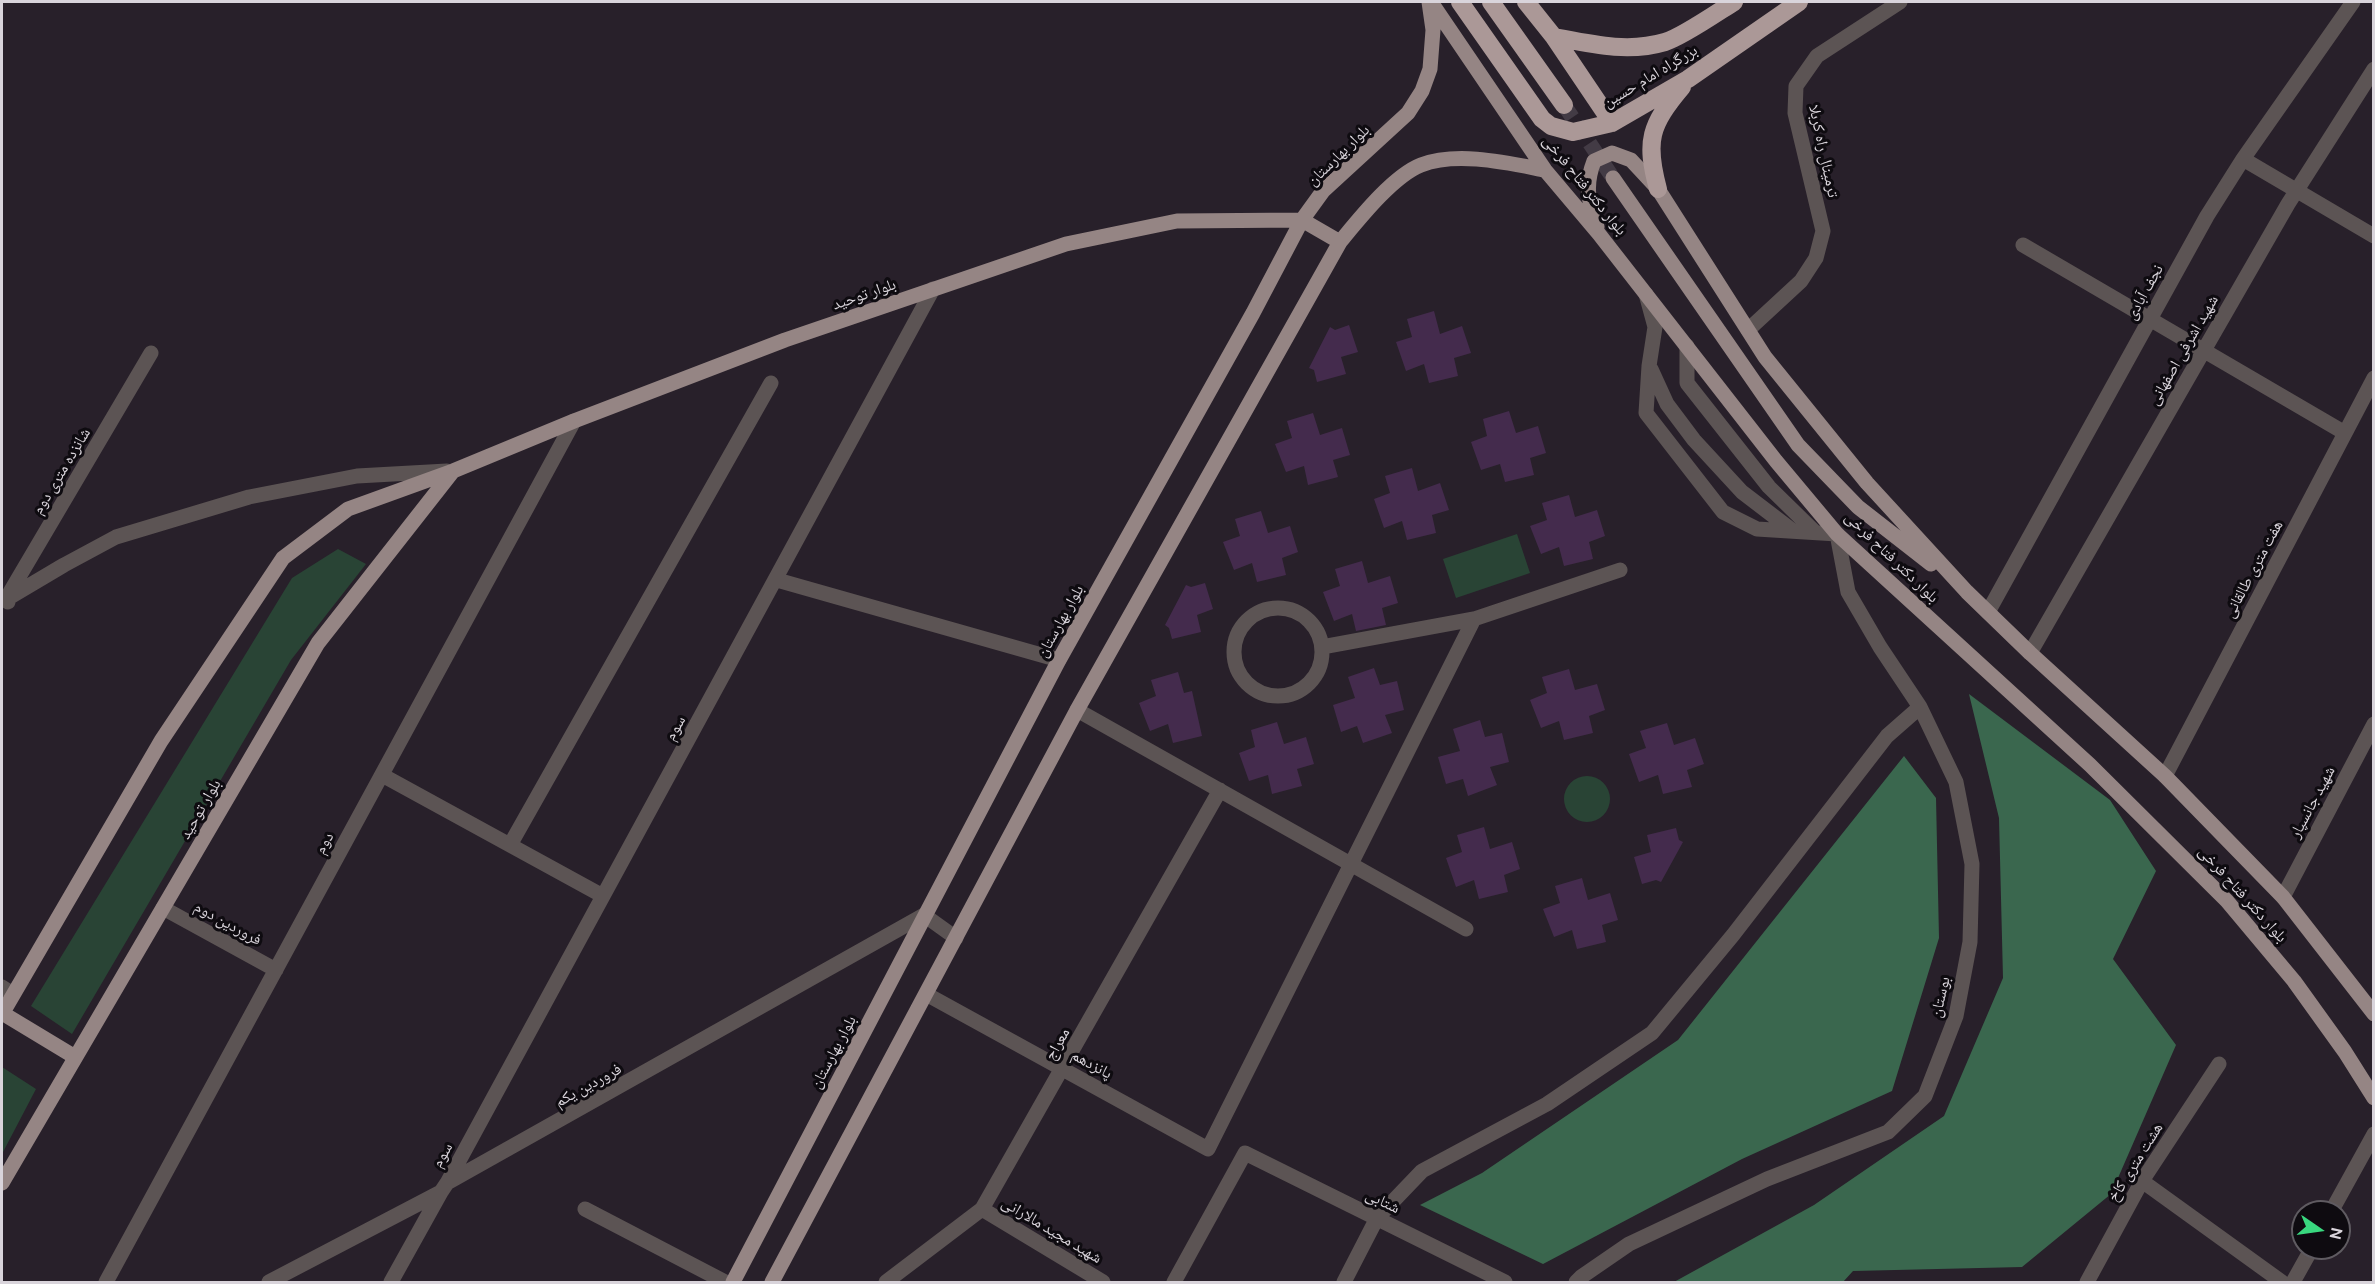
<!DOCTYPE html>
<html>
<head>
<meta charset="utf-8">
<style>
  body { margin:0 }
  #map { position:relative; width:2375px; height:1284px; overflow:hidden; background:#28202a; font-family:Ubuntu,sans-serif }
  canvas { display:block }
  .frame { position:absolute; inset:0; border:3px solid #d9d4db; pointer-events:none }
  .north { position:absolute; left:2291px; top:1200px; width:60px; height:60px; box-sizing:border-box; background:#0e0b10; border:2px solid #5f5b61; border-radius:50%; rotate:103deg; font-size:16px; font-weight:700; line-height:24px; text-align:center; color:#d9d4db }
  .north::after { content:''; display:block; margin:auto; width:21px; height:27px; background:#39d87f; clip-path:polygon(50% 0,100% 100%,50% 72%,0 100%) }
</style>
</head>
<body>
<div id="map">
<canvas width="2375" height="1284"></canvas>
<div class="frame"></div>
<div class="north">N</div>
</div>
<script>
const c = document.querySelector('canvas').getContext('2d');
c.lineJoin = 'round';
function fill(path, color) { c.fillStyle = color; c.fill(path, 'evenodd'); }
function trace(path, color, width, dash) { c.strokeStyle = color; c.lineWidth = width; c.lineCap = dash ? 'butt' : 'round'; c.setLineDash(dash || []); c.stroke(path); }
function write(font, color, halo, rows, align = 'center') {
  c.font = font + ' Ubuntu,"Noto Naskh Arabic",sans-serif'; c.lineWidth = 6; c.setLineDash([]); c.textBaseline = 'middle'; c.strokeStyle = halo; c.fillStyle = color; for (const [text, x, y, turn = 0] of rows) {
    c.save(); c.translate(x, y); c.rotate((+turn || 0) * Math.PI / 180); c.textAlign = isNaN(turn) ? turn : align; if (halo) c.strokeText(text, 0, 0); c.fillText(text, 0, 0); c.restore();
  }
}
fill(new Path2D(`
  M1517,534l13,39 -74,25 -13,-39z
  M338,549l28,15 -75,96 -219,374 -41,-28 261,-428z
  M1564 799a23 23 0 1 1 46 0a23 23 0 1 1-46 0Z
  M2,1067l34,22 -34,65v-88z`), '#294435');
fill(new Path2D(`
  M1969,694l141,106 46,71 -43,88 63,86 -65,149 -89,73 -169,4 -10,11h-169l140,-77 130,-89 59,-138 -4,-160z
  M1904,756l32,42 3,140 -47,153 -150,68 -199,105 -123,-59 62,-32 196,-133z`), '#3a674e');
fill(new Path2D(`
  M1434,311l6,23 22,-8 9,27 -17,5 4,18 -29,7 -5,-19 -18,7 -10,-29 16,-5 -5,-18z
  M1349,325l9,27 -17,5 5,17 -29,8 -3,-12 -5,-2 21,-41 5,3z
  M1509,411l7,22 22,-7 8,27 -16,5 4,17 -29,7 -5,-18 -19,6 -10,-28 16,-6 -4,-17z
  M1313,413l7,22 22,-7 8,27 -17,5 5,17 -30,8 -4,-19 -18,6 -11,-28 17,-6 -5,-17z
  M1412,468l6,23 22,-8 9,27 -17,5 4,18 -29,7 -5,-19 -18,7 -10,-29 16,-6 -5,-17z
  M1569,495l6,22 22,-7 8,26 -16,6 4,17 -29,7 -5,-19 -18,7 -11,-28 17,-6 -5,-17z
  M1261,511l7,22 22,-7 8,26 -16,6 4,17 -29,7 -5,-19 -18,7 -11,-28 17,-6 -5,-17z
  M1362,561l6,22 22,-7 8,27 -16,5 4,17 -30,6 -4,-17 -18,7 -11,-29 17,-6 -5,-17z
  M1205,583l8,26 -16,6 4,17 -29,7 -3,-11 -4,-3 21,-40 5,2z
  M1374,668l6,17 17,-4 7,29 -19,5 7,18 -29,10 -6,-17 -16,6 -8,-27 22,-7 -7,-21z
  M1569,669l6,21 22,-6 8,26 -16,6 4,17 -29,7 -5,-19 -18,7 -11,-28 17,-7 -5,-16z
  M1178,672l6,21 8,-2 10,45 -29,7 -5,-19 -18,7 -11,-28 17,-7 -5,-16z
  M1480,720l5,17 17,-4 7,29 -19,5 7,18 -29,11 -5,-17 -17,5 -8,-27 22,-6 -7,-22z
  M1277,722l7,22 22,-7 8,27 -17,5 5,17 -30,8 -4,-19 -19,6 -10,-28 16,-6 -4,-17z
  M1667,723l7,22 21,-7 9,26 -17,6 5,17 -29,7 -5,-19 -19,7 -10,-28 17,-6 -6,-17z
  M1484,827l6,22 22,-7 8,27 -16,6 4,17 -29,7 -5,-19 -18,7 -10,-29 16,-6 -5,-17z
  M1676,828l3,12 4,2 -22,40 -5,-2 -14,4 -8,-27 17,-5 -4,-17z
  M1582,878l6,22 22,-7 8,27 -16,5 4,17 -29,7 -5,-19 -18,7 -11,-28 17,-6 -5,-17z`), '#442b4d');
trace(new Path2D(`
  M1564,105l49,73`), '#433b45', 15, [15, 8]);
trace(new Path2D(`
  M2243,159l131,77
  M2023,245l322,188
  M1748,330l53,-49 15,-23 7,-27 -28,-118 1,-27 21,-30 83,-54
  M1687,346v37l82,104 46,45
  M1651,369l16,35 27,36 48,52 51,39
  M777,580l282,80
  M6,599l145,-246
  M8,602l-3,-2 59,-35 52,-28 133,-40 108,-21 90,-5
  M1234 652a44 44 0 1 1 88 0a44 44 0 1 1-88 0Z
  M1988,612l219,-396 36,-57 110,-157
  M1322,647l152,-28
  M2030,653l258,-449 86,-135
  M1077,710l389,219
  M382,775l221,121
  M2165,776l209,-398
  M510,845l261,-462
  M2283,897l91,-173
  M163,908l113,62
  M2,987l11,7
  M926,994l282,155 266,-530 146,-49
  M2142,1181l140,101
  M447,1183l486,-894
  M585,1209l140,73
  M982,1209l121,73
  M2331,1212l43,-78
  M106,1282l468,-861
  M269,1282l172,-90 6,-9 477,-268 32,23
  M391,1282l50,-90
  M886,1282l96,-73 238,-419
  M1174,1282l71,-129 260,129
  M1344,1282l33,-64 45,-47 125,-67 105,-71 81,-98 154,-199 33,-29
  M1576,1282l5,-5 48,-33 138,-65 121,-47 37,-36 31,-80 14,-74 2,-78 -16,-82 -36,-75 -40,-60 -32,-55 -11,-58 -80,-5 -34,-17 -77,-99 3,-47 6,-39 -9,-33
  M2087,1282l55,-101 77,-117
  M2293,1282l19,-34`), '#5c5454', 15);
trace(new Path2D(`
  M1431,2l114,168 54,64 177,227 61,73 253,231 137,136 67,80 51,71 29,46
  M1613,178l185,267 60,62 73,57
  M1597,227c-8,-26 -13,-40 -3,-66l18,-8 19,7 27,29 107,168 102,126 100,109 63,61 135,123 118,121 91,117
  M2,1013l73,44
  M2,1014l159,-273 122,-183 65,-49 105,-38 121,-50 211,-81 281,-96 111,-23 125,-1 38,22
  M2,1183l316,-540 135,-172
  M733,1282l326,-622 194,-347 49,-93 21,-29 85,-78 14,-22 8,-22 3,-39 -4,-28
  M772,1282l305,-572 263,-468c19,-23 53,-66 81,-77 36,-14 87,-2 124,5`), '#958584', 15);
trace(new Path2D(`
  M1460,2l82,117 9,7 22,6 39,-9 76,-44 111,-77
  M1491,2l73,103
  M1526,2l28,35 58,86
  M1554,37c37,7 74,16 111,5 17,-5 53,-30 69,-40
  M1658,189c-13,-48 -8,-64 24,-102`), '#ab9897', 18);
write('16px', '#d9d4db', '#0e0b10', [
  ["بزرگراه امام حسین",1650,76,-31],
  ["ترمینال راه کربلا",1824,151,78],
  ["بلوار بهارستان",1338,155,-44],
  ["بلوار دکتر فتاح فرخی",1585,185,51],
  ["نجف آبادی",2144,292,-61],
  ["بلوار توحید",864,294,-19],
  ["شهید اشرفی اصفهانی",2183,350,-60],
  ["شانزده متری دوم",61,471,-59],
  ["بلوار دکتر فتاح فرخی",1892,557,44],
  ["هفت متری طالقانی",2253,569,-62],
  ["بلوار بهارستان",1060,621,-61],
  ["سوم",675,728,-61],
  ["شهید جانسپار",2312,802,-62],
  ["بلوار توحید",200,809,-60],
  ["دوم",324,843,-61],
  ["بلوار دکتر فتاح فرخی",2243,894,48],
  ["فروردین دوم",228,923,29],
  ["بوستان",1940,997,-77],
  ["معراج",1057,1044,-61],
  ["بلوار بهارستان",833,1052,-62],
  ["پانزدهم",1092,1064,29],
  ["فروردین یکم",588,1085,-29],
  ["سوم",442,1155,-61],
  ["هشت متری کاخ",2135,1162,-58],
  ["شتابی",1383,1201,26],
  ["شهید مجید مالارانی",1052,1230,31]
]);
</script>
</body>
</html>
